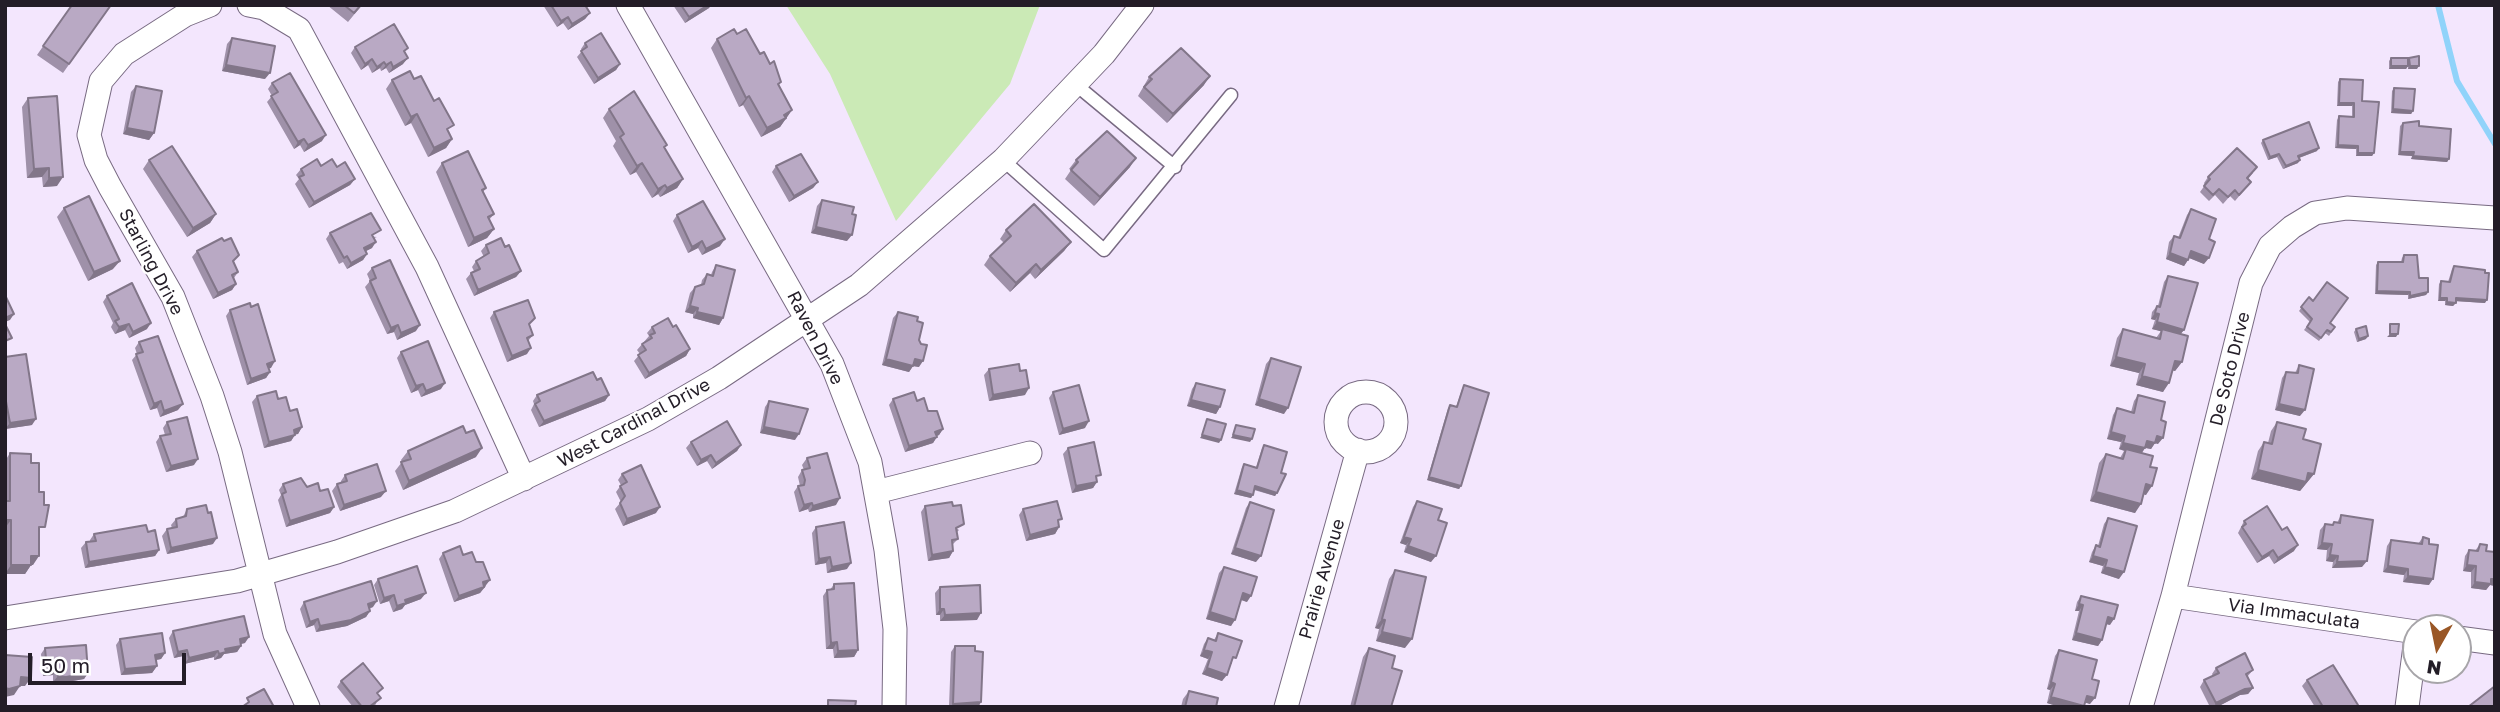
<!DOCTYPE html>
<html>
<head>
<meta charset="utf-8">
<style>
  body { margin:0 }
  #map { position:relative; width:2500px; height:712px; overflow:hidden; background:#f3e6fd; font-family:"Golos Text",sans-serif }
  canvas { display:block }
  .frame { position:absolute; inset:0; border:7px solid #231d27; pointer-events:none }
  .north { position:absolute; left:2402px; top:614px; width:70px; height:70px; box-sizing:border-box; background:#fff; border:2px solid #a7a5a9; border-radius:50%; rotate:189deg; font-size:19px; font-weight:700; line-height:28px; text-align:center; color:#231d27 }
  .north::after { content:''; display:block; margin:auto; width:24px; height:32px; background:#9a5726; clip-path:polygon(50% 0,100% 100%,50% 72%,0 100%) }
  .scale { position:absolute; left:28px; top:653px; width:158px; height:32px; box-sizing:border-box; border:4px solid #231d27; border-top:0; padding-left:9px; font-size:21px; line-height:24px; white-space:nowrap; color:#231d27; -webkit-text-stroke:5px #fff; paint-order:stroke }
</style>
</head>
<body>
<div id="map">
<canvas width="2500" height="712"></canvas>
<div class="frame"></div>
<div class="north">N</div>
<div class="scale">50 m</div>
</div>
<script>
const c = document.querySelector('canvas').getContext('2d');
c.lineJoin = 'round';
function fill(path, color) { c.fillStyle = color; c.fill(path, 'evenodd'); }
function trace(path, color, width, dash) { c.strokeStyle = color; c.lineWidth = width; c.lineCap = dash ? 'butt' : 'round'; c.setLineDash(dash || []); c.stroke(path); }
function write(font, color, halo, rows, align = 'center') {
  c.font = font + ' "Golos Text",sans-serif'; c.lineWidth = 5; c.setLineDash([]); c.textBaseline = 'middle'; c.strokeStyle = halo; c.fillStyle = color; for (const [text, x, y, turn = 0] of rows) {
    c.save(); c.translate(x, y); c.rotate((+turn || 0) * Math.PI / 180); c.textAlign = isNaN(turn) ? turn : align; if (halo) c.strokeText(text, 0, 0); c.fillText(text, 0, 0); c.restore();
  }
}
fill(new Path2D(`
  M786,5h254l-30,79 -114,137 -66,-147z`), '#cbeab6');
trace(new Path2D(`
  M2438,5l19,76 38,63`), '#90d3fa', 6);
const service = new Path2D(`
  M1075,84l100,83
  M1003,160l101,90 127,-155`);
const minor = new Path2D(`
  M210,5l-25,10 -61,39 -23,27 -12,54 7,25 14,27 63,110 39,99 18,56 45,182 33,73
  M249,5l15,3 35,21 128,238 97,212
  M628,5l204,359 38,98 16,88 9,79 -1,78
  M1336 422a30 30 0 1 1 60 0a30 30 0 1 1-60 0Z
  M876,492l154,-39
  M2173,596l243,36
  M5,618l232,-37 100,-29 118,-41 193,-92 71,-41 140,-93 144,-125 101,-106 38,-49
  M2458,638l37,5
  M1286,707l72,-257
  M2141,707l32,-111 78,-313 19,-37 22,-19 23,-14 32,-5 148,10
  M2407,707l9,-69`);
trace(service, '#786a82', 15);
trace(minor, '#786a82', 25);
trace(service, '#fff', 12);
trace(minor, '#fff', 23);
fill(new Path2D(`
  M72,5h39l-48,68 -26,-18z
  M327,5h35l-14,17z
  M543,5h42l5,8 -5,6 -17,11 -5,-7 -6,4z
  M673,5h38l-2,3 -24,15z
  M737,34l23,20 21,28 -2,3 13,25 -12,17 -19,10 -18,-32 -4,2 -28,-59 6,-9z
  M232,38l33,41 -43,-8 5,-27z
  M585,43l35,21 -4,6 -22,14 -17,-27 5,-6 -1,-2z
  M355,47l50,6 -2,11 -14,9 -3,-5 -5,3 -1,-3 -8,5 -4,-8 -7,5 -10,-17z
  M2391,58h18l8,11h-9v-3l-2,3h-17v-8z
  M1149,77l55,8 -37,38 -29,-27z
  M414,79l38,60 -6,9 -18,9 -17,-34 -6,3 -19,-37 6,-9z
  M2340,79l22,22 12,52 -2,3h-16v-7l-21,-1 2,-28 2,-4 13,1v-11h-15l1,-24z
  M272,83l50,58 -18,11 -4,-7 -6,4 -27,-47 5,-6 -4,-7z
  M136,86l18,47 -5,7 -26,-6 8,-42z
  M2394,88l19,23 -2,3 -20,-1 1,-22z
  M28,98l29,88 -14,1 -1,-10 -15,1 -5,-71z
  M609,109l56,39 18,31 -6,9 -17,9 -2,-3 -6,4 -16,-26 -6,3 -17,-29 3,-5 -13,-23z
  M2403,123l46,36 -2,3 -36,-3 1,-3 -14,-1 2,-29z
  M2263,140l54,11 -18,7 -1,5 -15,6 -6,-12 -9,3 -7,-17z
  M149,160l67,54 -6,9 -23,14 -44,-68z
  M1076,160l54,7 -36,39 -29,-27 6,-9 -2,-1z
  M442,163l44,25 -3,4 11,22 -5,6 5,9 -7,9 -19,9 -32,-75z
  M321,166l34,13 -5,6 -41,23 -14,-24 4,-5 -3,-4 5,-6z
  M776,166l42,16 -5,6 -24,14 -17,-30z
  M2253,173l-5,6 3,3 -16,19 -5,-5 -7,8 -8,-9 -6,6 -9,-9 5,-7 -1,-2 4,-6z
  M822,200l25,41 -36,-8 6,-27z
  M64,208l49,61 -25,12 -31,-64z
  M2191,209l13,55 -15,-6 -5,8 -18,-7 3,-17 5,-6 4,2 9,-23z
  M677,215l43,31 -18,9 -4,-7 -10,5 -15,-32z
  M1006,230l65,12 -7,9 -29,28 -5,-6 -20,19 -26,-27 6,-9 14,-13 -4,-4z
  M330,233l47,4 -3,1 -2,10 -6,3 1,3 -4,6 -16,9 -4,-7 -4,2 -13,-25z
  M486,245l19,2 16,24 -5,6 -42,19 -8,-17 5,-6 3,-2 -2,-4 4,-6 8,-4 -3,-6z
  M197,251l37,11 4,10 -4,6 2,6 -4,6 -19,9 -21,-42z
  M2404,255l24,37 -2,3 -18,4v-4l-33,-1 1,-29 2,-3h23l1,-4z
  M716,265l7,53 -4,7 -26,-7v-4l-8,-2 5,-19 5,-6 6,-2 1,-5 5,-6 4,1 1,-3z
  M2454,266l31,37 -29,-2 -3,5 -8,-1v-4h-7l1,-17 2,-3 7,1 4,-13z
  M372,268l44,63 -19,9 -3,-8 -7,2 -22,-47 5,-6 -3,-7z
  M2168,276l16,54 -4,4 2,28 -7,9 -3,-1 -9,22 -27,-7 3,-12 -29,-7 7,-28 6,-9 33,9 5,-7 -9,-2 3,-9 -4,-1 1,-7 5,-6h1l6,-24z
  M107,296l40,33 -18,9 -4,-8 -10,4 -4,-7 2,-4 -10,-21z
  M2309,297l21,26 5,4 -6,9 -4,-3 -6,8 -15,-11 6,-8 -11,-11z
  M230,310l41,58h-2l1,4 -4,6 -19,7 -21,-69z
  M494,312l35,13 4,10 -5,6 -1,13 -20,8 -17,-44z
  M898,312l19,9 2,46 -6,-1 -4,6 -27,-7 11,-47z
  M652,327h21l17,22 -4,7 -41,23 -11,-18 6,-7 -3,-4 12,-14 -2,-3z
  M2356,329l10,10 -9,3 -3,-10z
  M139,342l39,68 -18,7 -3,-9 -7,2 -18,-50 5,-6 -2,-6z
  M401,352l40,37 -20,8 -3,-7 -7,3 -14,-35z
  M5,357l27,68 -27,4z
  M1271,358l13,56 -29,-9 11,-41z
  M2299,365l1,51 -25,-6 7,-32 4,-6 9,1z
  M989,369l36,26 -36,6 -5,-26z
  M597,380l12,15 -4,6 -66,26 -8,-17 3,-6 -1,-3 4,-6z
  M1196,383l24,24 -4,7 -29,-8 5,-17z
  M1464,385l-3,101 -2,3 -32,-9 21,-72 2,-3 6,2 6,-18z
  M1053,392l32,36 -26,7 -10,-37z
  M2138,395l23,25 -3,24 -3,-1 -4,6 -6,-1 -3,5 8,14 -4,28 -3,-1 -8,19 -45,-12 9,-38 7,-9 14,4 4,-7 -5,-2 2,-7 -14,-3 6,-24 4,-7 14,4 3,-11z
  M257,396l21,3 24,28 -4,7h-3l-4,7 -27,7 -12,-46z
  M893,399l24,2 11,10 15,18 -4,6 -2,1 -4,7 -28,9 -16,-47z
  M769,401l26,39 -35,-7 5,-26z
  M167,422l27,43 -28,7 -10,-30 4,-6 5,-1 -2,-7z
  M2277,422l26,17 11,35 -14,17 -49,-12 7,-28 6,-9 4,1 3,-12z
  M691,442l50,3 -4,6 -25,18 -5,-8 -10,5 -11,-18z
  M1264,445l17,28 -4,20 -2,3 -21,-6 -3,8 -17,-4 8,-27 2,-3 12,3 6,-19z
  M1068,448l29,33 -4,7 -21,5 -9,-39z
  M408,451l68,6 -73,33 -8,-19 7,-9 -1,-2z
  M10,453l21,10 8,72 -6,30h-2l-6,9h-20v-113z
  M807,458l29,47 -27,7 -1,-3 -9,3 -5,-20 4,-6h2l-2,-9 4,-7h2l-2,-5z
  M622,474l34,39 -33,13 -8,-17 6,-7 -5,-10 5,-7 -3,-5z
  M345,475l36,22 -41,14 -8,-20 5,-7 4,-1v-2z
  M283,484l24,3 13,4 14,16 -4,6 -44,14 -8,-27 3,-5 -2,-5z
  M1417,501l21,19 -7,42 -27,-10 2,-7 -6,-2 13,-36z
  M1250,502l6,60 -25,-8 15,-46z
  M925,506l34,24 -2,2 1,7 -6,6 1,6 -4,7 -21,3 -7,-49z
  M187,509l26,35 -46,10 -5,-18 5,-7 5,-1 -1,-3 5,-6 7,-2z
  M1023,509l36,18 -4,7 -29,7 -7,-26z
  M2341,515l21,52 -30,1 1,-6 -7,-1 1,-11 -10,-1 3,-19 5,-6 7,1 2,-3 3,1z
  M2108,518l11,61 -18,-6 2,-7 -14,-4 3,-10 4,-7 2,1 6,-22z
  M2244,521l38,9 12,21 -20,13 -5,-8 -12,7 -19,-30z
  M816,527l31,42 -20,4 -1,-10 -11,2 -3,-32z
  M148,532l11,18 -4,6 -70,12 -4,-20 5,-6 4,-1v-1l4,-6z
  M2423,537l6,48 -26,-3 1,-7 -21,-3 4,-26 4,-6 27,4z
  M2480,544l6,7 9,1v34l-5,-1 -4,5 -15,-2v-16l-8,-1 2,-15 4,-6 6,1z
  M443,553l20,2 23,31 -6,7 -26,9 -15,-43z
  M1224,567l23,35 -6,-2 -10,26 -25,-7 13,-46z
  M1395,570l10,78 -29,-7 3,-12 -4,-1 14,-49z
  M378,579l43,20 -16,6 -3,4 -9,3 -4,-11 -9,3 -6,-19z
  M834,584l24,66 -4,7 -20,1 -1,-9h-7l-3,-53 4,-6h3z
  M940,587l37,33 -37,1v-6h-4l-1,-22z
  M2081,596l29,29 -4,-1 -4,16 -4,6 -26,-6 7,-29h-4l2,-9z
  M304,602l69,5 -4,2 1,2 -4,6 -19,9 -31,6 -2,-7 -8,3 -6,-19z
  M173,631l72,12 -4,1v2l-4,6 -13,2 -3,4 -7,2v-3l-30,7 -1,-8 -9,2 -5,-20z
  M1218,633l14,31h-1l-9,17 -20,-7 6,-15 -8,-3 4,-12 4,-6 6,2z
  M120,639l45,14 -4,6 -5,1 1,6 -5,7 -31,2 -5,-30z
  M955,646l20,5 6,51 -3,5h-29l2,-55z
  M45,648l43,25 -4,6 -23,4 -8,-1v-7l-10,1 -2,-22z
  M1369,648l23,20 -1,39h-41l13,-50z
  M2059,650l33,29 -2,25 -5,-2 -1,5h-28l1,-1 -10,-3 3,-13 -3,-1 8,-33z
  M2216,668l37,2 -6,7 6,11 -5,6 -8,1 -23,12h-7l-10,-20 4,-7 9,-4 -1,-2z
  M2307,680l51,25 -1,2h-42l-13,-21z
  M341,681l37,13 -2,10 -3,3h-20l-16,-20z
  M1189,691l27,16h-35l2,-8z`), '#9f91a9');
fill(new Path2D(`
  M708,5h3l-2,3 -24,15 4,-6z
  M590,13l-5,6 -17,11 4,-6z
  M568,17l-5,6 -6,4 4,-6z
  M408,58l-5,6 -14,9 4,-6z
  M372,59l-4,6 -7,5 4,-6z
  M384,62l-4,6 -8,5 5,-6z
  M391,62l-5,6 -5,3 5,-6z
  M620,64l-4,6 -22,14 4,-6z
  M226,65l44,8 -5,6 -43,-8z
  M2391,66h17l-2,3h-17z
  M2410,66h9l-2,3h-9z
  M1210,76l-6,9 -37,38 6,-9z
  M749,96l-6,9 -4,2 7,-9z
  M2339,103h15l-2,3h-15z
  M2393,109l20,2 -2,3 -20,-1z
  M792,110l-12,17 -19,10 6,-9z
  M417,114l-6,9 -6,3 6,-9z
  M127,128l27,5 -5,7 -26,-6z
  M326,135l-4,6 -18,11 4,-7z
  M304,139l-4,6 -6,4 4,-7z
  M452,139l-6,9 -18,9 6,-9z
  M2338,145l20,1 -2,3 -21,-1z
  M2319,148l-2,3 -21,8 2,-3z
  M2400,152h14l-2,4 -14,-1z
  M2358,153h16l-2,3h-16z
  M2279,154l-2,3 -9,3 2,-3z
  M2413,156l36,3 -2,3 -36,-3z
  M1136,158l-6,9 -36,39 6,-9z
  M2300,160l-2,3 -15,6 3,-3z
  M642,163l-6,9 -6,3 7,-9z
  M49,168l-7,9 -15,1 7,-9z
  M63,177l-6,9 -14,1 6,-9z
  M355,179l-5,6 -41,23 5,-6z
  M683,179l-6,9 -17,9 7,-9z
  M818,182l-5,6 -24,14 5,-6z
  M665,185l-7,9 -6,4 6,-9z
  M216,214l-6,9 -23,14 6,-9z
  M816,227l36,8 -5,6 -36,-8z
  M494,229l-7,9 -19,9 6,-9z
  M725,239l-5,7 -18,9 4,-6z
  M702,241l-4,7 -10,5 4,-6z
  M376,242l-4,6 -12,6 4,-6z
  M1071,242l-7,9 -29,28 6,-9z
  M2191,251l18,7 -5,6 -17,-7z
  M2170,253l18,7 -4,6 -18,-7z
  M367,254l-4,6 -16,9 4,-6z
  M120,261l-7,8 -25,12 6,-9z
  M1036,264l-6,9 -20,19 6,-9z
  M521,271l-5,6 -42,19 4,-6z
  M236,284l-4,6 -19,9 5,-6z
  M2377,291l33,1 -2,3 -33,-1z
  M2428,292l-2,3 -18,4 2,-3z
  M2440,298h7l-2,3h-7z
  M2456,298l31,2 -2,3 -31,-2z
  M2447,302l9,1 -3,3 -8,-1z
  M690,306l8,2 -5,6 -8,-2z
  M697,312l26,6 -4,7 -26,-7z
  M2155,313l4,1 -4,6 -4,-1z
  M14,314l-4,6 -5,2v-4z
  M2157,322l27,8 -5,6 -27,-7z
  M151,323l-4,6 -18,9 4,-6z
  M129,324l-4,6 -10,4 4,-7z
  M398,325l-4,7 -7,2 4,-6z
  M420,325l-4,6 -19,9 4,-7z
  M2390,334h8l-2,3h-9z
  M2368,336l-2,3 -9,3 2,-3z
  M531,348l-4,6 -20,8 5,-6z
  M690,349l-4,7 -41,23 4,-6z
  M2116,357l29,7 -6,9 -29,-7z
  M886,359h29l8,2 -4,6 -6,-1 -4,6 -27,-7z
  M275,361l-4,7 -8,2 4,-6z
  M2175,361l7,1 -7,9 -7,-2z
  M270,372l-4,6 -19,7 4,-6z
  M2142,376l27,7 -6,9 -27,-7z
  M445,383l-4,6 -20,8 5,-6z
  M423,384l-5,6 -7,3 5,-7z
  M1029,388l-4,7 -36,6 4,-6z
  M609,395l-4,6 -66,26 5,-6z
  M1259,399l29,9 -4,6 -29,-9z
  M1191,400l29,7 -4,7 -29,-8z
  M161,401l-4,7 -7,2 4,-6z
  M183,404l-5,6 -18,7 4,-6z
  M2279,404l26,6 -5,6 -25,-6z
  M36,419l-4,6 -27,4 5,-6z
  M1089,421l-4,7 -26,7 4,-6z
  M302,427l-4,7 -8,2 4,-6z
  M764,427l35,7 -4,6 -35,-7z
  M943,429l-4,6 -8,3 4,-6z
  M2111,432l14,4 -4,6 -14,-3z
  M295,435l-4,6 -27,7 5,-6z
  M1202,435l19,5 -2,3 -19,-5z
  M1233,435l19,4 -2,3 -19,-4z
  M2157,436l6,2 -5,6 -3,-1 -4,6 -9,-2 5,-6z
  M937,437l-4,6 -28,9 4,-6z
  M2123,443l22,5 -5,7 -21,-6z
  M741,445l-4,6 -25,18 4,-6z
  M482,448l-6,9 -73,33 6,-9z
  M711,455l-4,6 -10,5 4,-6z
  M198,459l-4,6 -28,7 5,-6z
  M2258,470l50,3 6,1 -14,17 -49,-12z
  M1429,477l32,9 -2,3 -32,-9z
  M1097,482l-4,6 -21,5 4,-7z
  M2146,484l6,2 -6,9 -6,-2z
  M1255,486l22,7 -2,3 -22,-7z
  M1237,490l16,5 -2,3 -17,-4z
  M386,491l-5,6 -41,14 4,-6z
  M2096,492l45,12 -6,9 -45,-12z
  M840,498l-4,7 -27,7 4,-6z
  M812,503l-4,6 -9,3 5,-7z
  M334,507l-4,6 -44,14 4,-6z
  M660,507l-4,6 -33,13 4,-7z
  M5,520h6l-6,8z
  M1059,527l-4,7 -29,7 4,-6z
  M1404,537l7,2 -5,6 -6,-2z
  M217,538l-4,6 -46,10 4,-6z
  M2322,543l10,1 -5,6 -10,-1z
  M2298,545l-4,6 -20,13 4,-6z
  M1408,546l28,10 -5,6 -27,-10z
  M1235,548l26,8 -5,6 -25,-8z
  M159,550l-4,6 -70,12 4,-6z
  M2273,550l-4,6 -12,7 5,-6z
  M953,551l-4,7 -21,3 4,-6z
  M2330,555l8,1 -5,6 -7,-1z
  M31,556h8l-6,9h-8z
  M2093,556l14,4 -4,6 -14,-4z
  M830,557l-4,6 -11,2 4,-6z
  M2367,561l-5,6 -30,1 5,-6z
  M851,563l-4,6 -20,4 5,-6z
  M11,565h20l-6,9h-20z
  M2467,565l9,1 -5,6 -8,-1z
  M2388,566l20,3 -4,6 -21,-3z
  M2105,567l19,5 -5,7 -18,-6z
  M2408,576l25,3 -4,6 -26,-3z
  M2491,579h4v7l-5,-1 -4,5 -15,-2 4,-6z
  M490,580l-10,13 -26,9 5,-6 24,-14z
  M426,593l-5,6 -16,6 -3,4 -9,3 4,-6 8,-6z
  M1243,593l8,3 -4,6 -8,-3z
  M394,595l-5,6 -9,3 4,-6z
  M377,601l-4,6 -10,3 5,-6z
  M2079,604l4,1 -4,6h-4z
  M940,609h4l-4,6h-4z
  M370,611l-4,6 -19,9 -31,6 4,-6z
  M1210,612l25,8 -4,6 -25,-7z
  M981,613l-4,7 -37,1 5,-6z
  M2108,617l6,2 -4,6 -7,-2z
  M318,619l-4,6 -8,3 4,-6z
  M1382,619l3,1 -6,9 -4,-1z
  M1382,632l30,7 -7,9 -29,-7z
  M2076,633l26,7 -4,6 -26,-6z
  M249,637l-4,6 -10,2 5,-6z
  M837,642l-4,7h-7l5,-6z
  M241,646l-4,6 -13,2 -3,4 -7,2 5,-6 6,-5z
  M187,650l-4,6 -9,2 4,-6z
  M858,650l-4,7 -20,1 4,-7z
  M1204,650l8,2 -4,7 -8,-3z
  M218,651l-4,6 -30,7 5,-6z
  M165,653l-4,6 -11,2 5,-6z
  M157,666l-5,7 -31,2 4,-6z
  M1207,668l20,7 -5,6 -20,-7z
  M57,669l-4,6 -10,1 4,-6z
  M88,673l-4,6 -23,4 -8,-1 5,-6z
  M21,677l10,1 -6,8h-11z
  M2051,682l4,2 -5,6 -3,-1z
  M20,686l-6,9 -9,2v-9z
  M2253,688l-5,6 -8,1 -23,12h-3l2,-4 29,-14z
  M2087,696l8,2 -5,6 -7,-2z
  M2051,697l33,9 -24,1 -13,-4z
  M981,702l-3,5h-27l2,-3z`), '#827689');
const building = new Path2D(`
  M72,5h39l-42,59 -26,-18z
  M344,5h17l-7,8z
  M551,5h34l5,8 -18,11 -4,-7 -7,4z
  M681,5h27l-19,12z
  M394,24l14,24 -4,3 4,7 -15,9 -2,-5 -5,3 -2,-3 -7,5 -5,-8 -7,5 -10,-17z
  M734,29l3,5 9,-5 14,25 4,-2 6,12 4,-3 7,21 -3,2 14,26 -8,5 2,3 -19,10 -18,-32 -3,2 -29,-59z
  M601,33l19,31 -22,14 -17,-27 6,-4 -2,-4z
  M232,38l43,8 -5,27 -44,-8z
  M1181,48l29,28 -37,38 -29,-27 8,-8 -3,-2z
  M2419,56v10h-9l-1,-8z
  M2391,58h17v8h-17z
  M410,71l4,8 7,-3 13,25 5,-3 15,27 -7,4 5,10 -18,9 -17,-34 -6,3 -19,-37z
  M290,73l36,62 -18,10 -4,-6 -6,3 -27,-46 7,-4 -6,-9z
  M2340,79l23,1 -1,21 17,1 -5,51h-16v-7l-20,-1 1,-29 15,1v-14h-15z
  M136,86l26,5 -8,42 -27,-5z
  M2394,88l21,1 -2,22 -20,-2z
  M634,91l33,54 -3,2 19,32 -16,9 -2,-3 -7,4 -16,-26 -5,3 -17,-29 4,-3 -15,-25z
  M57,96l6,81 -14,1v-10l-15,1 -6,-71z
  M2419,121v5l32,3 -2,30 -36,-3 1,-4h-14l3,-29z
  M2309,122l10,26 -21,8 2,4 -14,6 -7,-12 -9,3 -7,-17z
  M1107,131l29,27 -36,39 -29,-27 7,-8 -2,-2z
  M172,146l44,68 -23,14 -44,-68z
  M2237,148l20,19 -10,11 4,4 -12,13 -4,-5 -7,7 -9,-8 -6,6 -9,-9 6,-7 -2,-2z
  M468,151l18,37 -4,2 12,24 -6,3 6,12 -20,9 -32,-75z
  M801,154l17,28 -24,14 -18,-30z
  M317,159l4,7 11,-7 5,8 8,-5 10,17 -41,23 -15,-25 5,-2 -3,-6z
  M89,196l31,65 -26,11 -30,-64z
  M822,200l32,7 -2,7 4,1 -4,20 -36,-8z
  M703,201l22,38 -19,10 -4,-8 -10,6 -15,-32z
  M1034,204l37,38 -30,28 -5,-6 -20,19 -26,-27 21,-20 -5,-6z
  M2191,209l25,10 -7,20 6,3 -6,16 -18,-7 -3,9 -18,-7 4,-17 6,2z
  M371,213l10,17 -9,5 4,7 -12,6 3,6 -16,9 -4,-7 -3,2 -14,-25z
  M222,238l2,3 7,-3 8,17 -6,6 5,11 -6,3 4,9 -18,9 -21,-42z
  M501,238l4,9 4,-2 12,26 -43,19 -7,-17 9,-4 -4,-8 13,-8 -3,-8z
  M2404,255h13l2,23h9v14l-18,4v-4l-33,-1 1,-29h25z
  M390,260l30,65 -19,8 -3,-8 -7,3 -21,-47 6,-3 -4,-10z
  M716,265l19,5 -12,48 -26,-6 1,-4 -8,-2 5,-19 9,-3 3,-10 6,2z
  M2454,266l31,4v3h4l-2,27 -31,-2v5l-9,-1v-4h-7l1,-17 9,1z
  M2168,276l30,7 -14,47 -27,-8 2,-8 -4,-1 2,-7 3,1z
  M2327,282l21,16 -18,25 5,4 -4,5 -4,-2 -6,8 -14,-11 5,-8 -11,-12 8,-10 4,4z
  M132,283l19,40 -18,9 -4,-8 -10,3 -4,-6 4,-2 -12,-23z
  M5,295l9,19 -9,4z
  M528,300l7,18 -6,6 4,11 -6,3 4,10 -19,8 -18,-44z
  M250,303l1,4 7,-3 17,57 -8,3 3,8 -19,7 -21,-69z
  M898,312l20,5 -1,4 6,2 -4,17 2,4 6,1 -4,16 -8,-2 -2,7 -27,-7z
  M668,318l5,9 3,-2 14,24 -41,24 -11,-18 8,-5 -4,-6 10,-6 -2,-3 5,-2 -3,-6z
  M5,324l7,14 -7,3z
  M2390,324h9l-1,10h-8z
  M2366,326l2,10 -9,3 -3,-10z
  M2123,329l37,10 2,-10 26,7 -6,26 -7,-1 -6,22 -27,-7 3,-12 -29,-7z
  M158,336l25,68 -19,7 -3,-10 -7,3 -18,-50 7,-2 -4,-10z
  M428,341l17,42 -19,8 -3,-7 -7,2 -15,-34z
  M26,354l10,65 -26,4 -5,-27v-39z
  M1271,358l30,9 -13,41 -29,-9z
  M1019,364l1,7 6,-1 3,18 -36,7 -4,-26z
  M2299,365l15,4 -9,41 -26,-6 7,-32 12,1z
  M593,372l4,8 4,-2 8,17 -65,26 -9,-17 5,-3 -3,-6z
  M1196,383l29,7 -5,17 -29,-7z
  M1079,385l10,36 -26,8 -10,-37z
  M1464,385l25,8 -28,93 -32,-9 21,-72 7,2z
  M276,391l2,8 8,-2 4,14 7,-2 5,18 -8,3 1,5 -26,7 -12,-46z
  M914,392l3,9 7,-3 4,13h9l6,18 -8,3 2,5 -28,9 -16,-47z
  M2138,395l27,7 -4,18 5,2 -3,16 -6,-2 -2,7 -8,-2 -2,7 -22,-5 2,-7 -14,-4 6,-24 17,5z
  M769,401l39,8 -9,25 -35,-7z
  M187,417l11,42 -27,7 -11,-30 11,-2 -4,-12z
  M1207,419l19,5 -5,16 -19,-5z
  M727,421l14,24 -25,18 -5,-8 -10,5 -10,-18z
  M2277,422l29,7 -3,10 18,5 -7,30 -6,-1 -2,9 -48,-12 6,-28 8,2z
  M1236,425l19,4 -3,10 -19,-4z
  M463,426l3,7 8,-3 8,18 -73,33 -8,-19 10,-3 -3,-8z
  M1094,442l7,33 -5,1 1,6 -21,4 -8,-38z
  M1264,445l23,7 -6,21 5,1 -9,19 -22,-7 -2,9 -16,-5 7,-26 13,4z
  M2126,449l27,7 -3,11 7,1 -5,18 -6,-2 -5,20 -45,-12 10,-38 17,5z
  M10,453l21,1v9h8v29h5v13h5l-4,22h-6v29h-8v9h-20v-45h-6v-19h5z
  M827,453l13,45 -27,8 -1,-3 -8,2 -6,-19 6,-1 1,-5 -3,-10 8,-2 -3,-10z
  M377,464l9,27 -42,14 -7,-21 10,-3 -2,-6z
  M641,465l19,42 -33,12 -7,-16 5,-7 -5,-10 7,-4 -5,-8z
  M301,478l6,9 11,-4 2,8 8,-2 6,18 -44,14 -8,-27 4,-2 -3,-8z
  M1057,501l5,18 -4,1 1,7 -29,8 -7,-26z
  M1417,501l25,8 -4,11 9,3 -11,33 -28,-10 3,-7 -7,-2z
  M952,502l1,4 8,-1 3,19 -8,4 2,11 -6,1 1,11 -21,4 -7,-49z
  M1250,502l24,8 -13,46 -26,-8z
  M206,505l2,8 3,-1 6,26 -46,10 -4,-19 10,-2 -1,-8 10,-3 1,-7z
  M2267,506l15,24 5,-3 11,18 -20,13 -5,-8 -11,7 -20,-30 4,-3 -2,-3z
  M2341,515l32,5 -6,41 -30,1 1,-6 -8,-1 2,-11 -10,-1 3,-19 8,1 1,-3 6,1z
  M2108,518l29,8 -13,46 -19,-5 2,-7 -14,-4 3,-11 4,2z
  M844,522l7,41 -19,4 -2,-10 -11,2 -3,-32z
  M146,525l2,7 7,-2 4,20 -70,12 -3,-20 10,-1 -2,-7z
  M2423,537l6,2v5l9,1 -5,34 -25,-3v-7l-20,-3 3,-26 31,4z
  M2480,544l7,1 -1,6 9,1v27h-4v5l-16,-2 1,-16 -9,-1 2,-15 9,1z
  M460,546l3,9 9,-3 4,10h7l7,18 -7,2 1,5 -25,9 -16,-43z
  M417,566l9,27 -21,7 1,3 -9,3 -3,-11 -10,3 -6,-19z
  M1224,567l33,10 -6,19 -8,-3 -8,27 -25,-8z
  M1395,570l31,7 -14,62 -30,-7 3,-12 -3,-1z
  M371,581l6,20 -9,3 2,7 -19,9 -31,6 -2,-7 -8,3 -6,-20z
  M854,583l4,67 -20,1 -1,-9 -6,1 -4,-53 7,-1v-5z
  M980,585l1,28 -36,2 -1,-6h-4v-22z
  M2081,596l37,9 -4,14 -6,-2 -6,23 -26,-7 7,-28 -4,-1z
  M244,616l5,21 -9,2 1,7 -16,3 1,3 -7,2 -1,-3 -29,7 -2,-8 -9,2 -5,-21z
  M162,633l3,20 -10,2 2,11 -32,3 -5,-30z
  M1218,633l24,8 -6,17 -3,-1 -6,18 -20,-7 5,-16 -8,-2 4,-12 8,3z
  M86,645l2,28 -22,4 -8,-1 -1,-7 -10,1 -2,-22z
  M955,646h20v5l8,1 -2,50 -28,2z
  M1369,648l26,8 -3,12 10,3 -11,36h-37z
  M2059,650l38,10 -5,19 7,2 -4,17 -8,-2 -3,10 -33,-9 4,-13 -4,-2z
  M2245,653l8,17 -7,4 7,14 -8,1 -29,14 -12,-23 15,-7 -3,-5z
  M5,655l27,2 -1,21 -10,-1 -1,9 -11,3 -4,-1z
  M363,663l20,25 -6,5 4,5 -12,9h-7l-21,-26z
  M2333,665l25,40 -3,2h-32l-16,-27z
  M2495,686v21h-27z
  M264,689l10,18h-32l7,-5 -2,-4z
  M1189,691l29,7 -2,9h-31z
  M828,700l28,1 -1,6h-27z`);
fill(building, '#b9a9c4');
trace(building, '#827689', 2);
write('18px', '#231d27', '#fff', [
  ["Starling Drive",151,262,62],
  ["Raven Drive",815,338,63],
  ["De Soto Drive",2230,369,-76],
  ["West Cardinal Drive",634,423,-28],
  ["Prairie Avenue",1322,579,-74],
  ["Via Immaculata",2294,614,8]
]);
</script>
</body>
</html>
